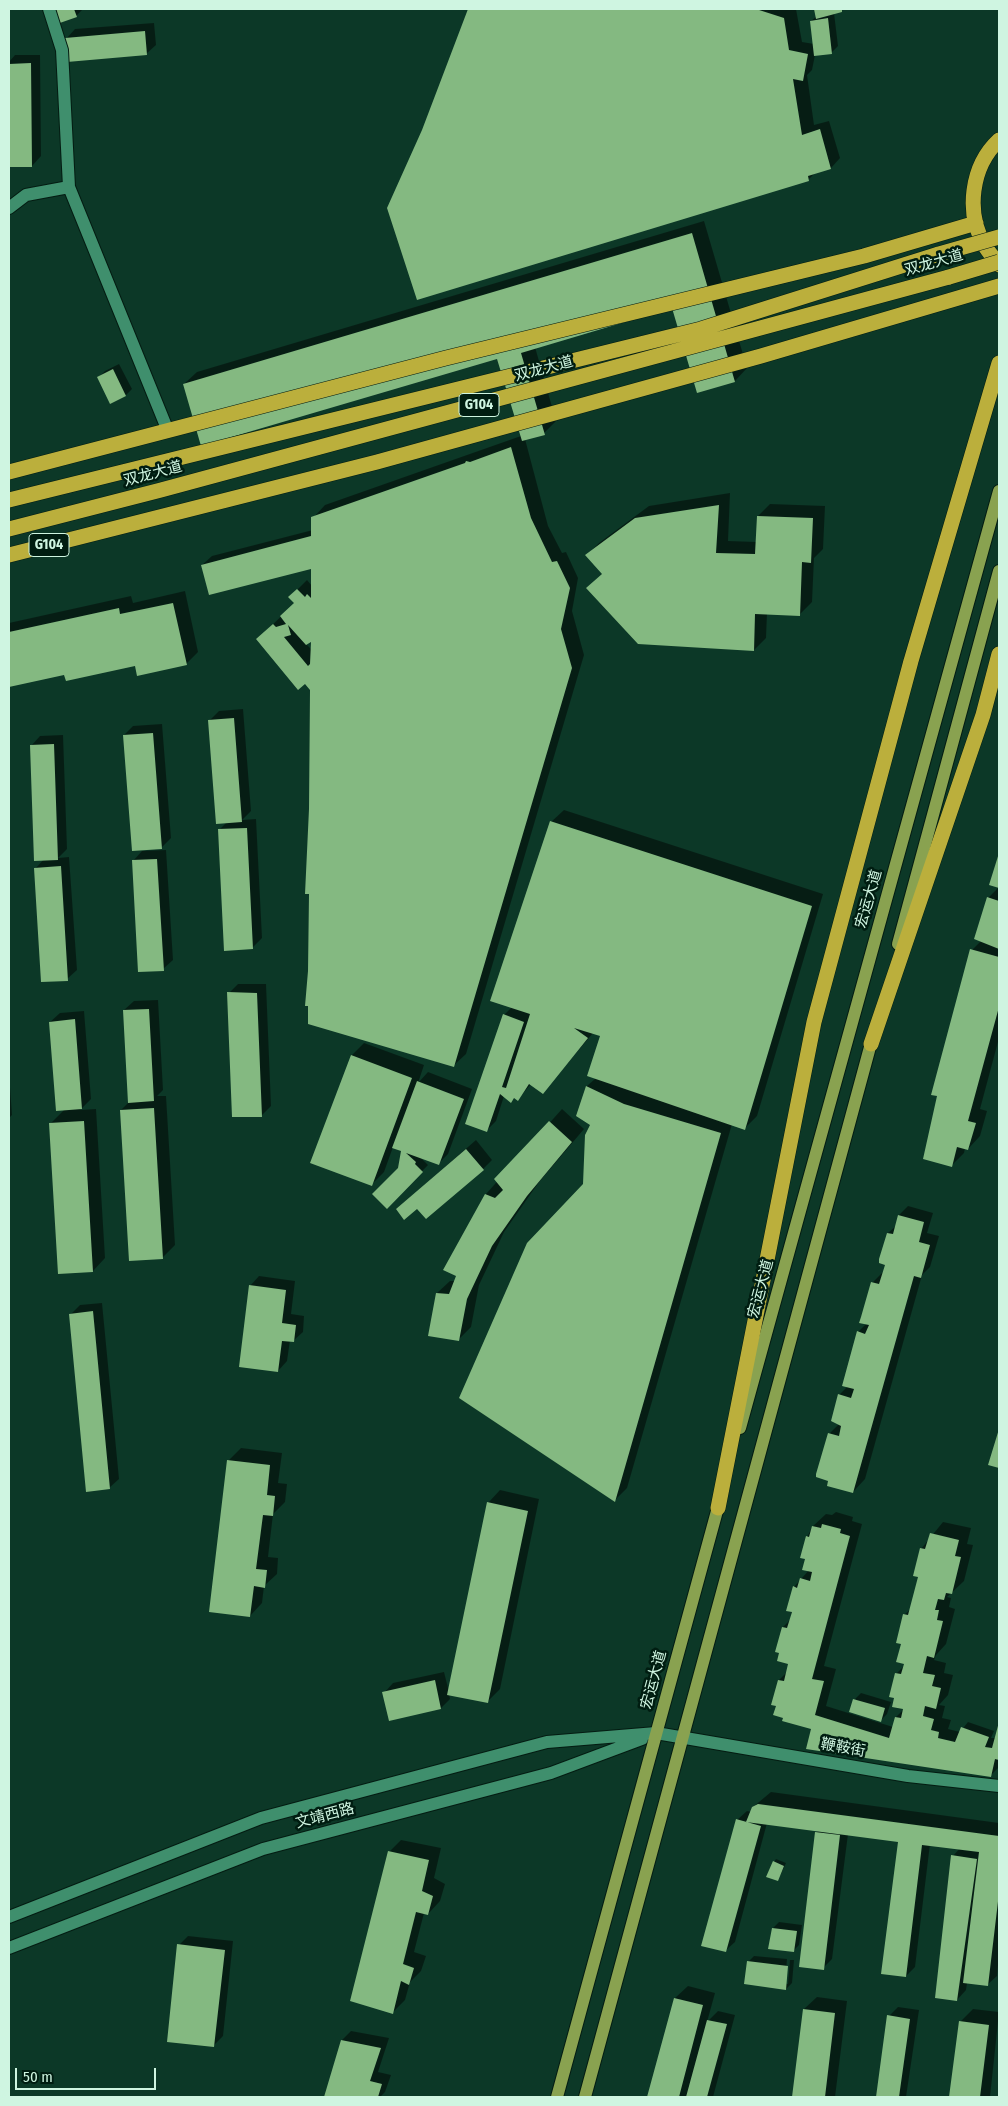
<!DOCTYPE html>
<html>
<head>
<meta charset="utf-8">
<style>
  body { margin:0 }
  #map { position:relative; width:1008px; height:2106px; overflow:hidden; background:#0c3827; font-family:"Fira Sans Condensed",sans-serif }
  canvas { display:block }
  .frame { position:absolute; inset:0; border:10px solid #cff5e1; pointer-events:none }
  .scale { position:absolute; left:15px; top:2068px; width:141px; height:22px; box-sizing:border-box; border:2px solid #cff5e1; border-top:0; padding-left:6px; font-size:15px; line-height:18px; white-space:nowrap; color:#cff5e1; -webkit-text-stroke:4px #001d11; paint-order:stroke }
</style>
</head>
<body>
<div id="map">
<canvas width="1008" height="2106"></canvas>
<div class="frame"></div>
<div class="scale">50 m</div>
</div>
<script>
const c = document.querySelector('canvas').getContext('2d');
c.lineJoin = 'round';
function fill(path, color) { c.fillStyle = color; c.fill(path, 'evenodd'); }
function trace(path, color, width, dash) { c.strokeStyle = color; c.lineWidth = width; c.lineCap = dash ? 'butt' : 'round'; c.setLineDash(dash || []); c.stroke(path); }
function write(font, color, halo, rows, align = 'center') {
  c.font = font + ' "Fira Sans Condensed","Noto Sans SC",sans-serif'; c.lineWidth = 5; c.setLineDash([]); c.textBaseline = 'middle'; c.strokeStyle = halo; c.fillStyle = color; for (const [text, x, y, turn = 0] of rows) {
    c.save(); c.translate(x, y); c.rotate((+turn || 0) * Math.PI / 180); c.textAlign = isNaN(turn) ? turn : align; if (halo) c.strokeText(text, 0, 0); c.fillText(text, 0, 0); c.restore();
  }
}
fill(new Path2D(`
  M50,9h33l-7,7z
  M470,9h326l6,33 12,2 -3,-23 6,-5 -2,-7h29l-10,4 4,33 -7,7 -16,2 -3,15 -5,5 7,50 15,-4 11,37 -9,10 -15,4 -8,8 -385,-49z
  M154,23l2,22 -10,9 -80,-15 9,-10z
  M15,55h25l1,101 -9,10h-23v-104z
  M704,221l43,147 -12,13 -62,-74 -138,40 21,74 -12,12 -19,6 23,87 14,27 4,-1 12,26 -6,33 12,44 -118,399 -13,12 -144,-76 3,-301 -45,-59 28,-27 -5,-6 17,-17 5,6v-19l-110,-2 10,-9 101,-26v-12l12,-13 196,-69 -23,-79 -314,27 13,-12zM312,639v11l-6,-6z
  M119,364l13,25 -6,6 -27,-18 6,-6z
  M730,493l-2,48 29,1 1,-26 12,-12 55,2 -2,43 -9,9 -2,44 -13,13 -32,-2 -1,25 -12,12 -151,-76 -16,-19 12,-12 50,-37z
  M185,591l13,61 -12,12h-50l-71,9 -56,13v-63l122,-27 2,7z
  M243,709l8,102 -9,9 14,-1 6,119 -10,10 -33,-118 8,-8 -17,-102 9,-9z
  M162,724l9,114 -9,9 -38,-112 9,-9z
  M63,735l4,114 -9,9 11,-1 8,113 -10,9 -32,-110 9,-10 -13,-113 9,-10z
  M564,810l259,84 -66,222 -12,12 -13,-4 -105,364 -12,12 -30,-316 6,-60 -13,-9 9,-29 9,-8 6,-43 -9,-2 -50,59 -12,-8 -13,15 -14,-3 -8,25 -9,9 17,-115 8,-8 39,-185z
  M166,850l7,110 -10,9 -30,-108 9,-10z
  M999,856v182l-19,71 7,2 -7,25 -12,13 -3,-1 -1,5 -13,13 21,-216 9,-9 7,-43 11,-11 -8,-3z
  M238,984h28l5,122 -9,9 -33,-122z
  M158,1000l5,90 -6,6h9l9,149 -13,13 -41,-148 8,-8 -5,-92 10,-9z
  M84,1011l7,88 -11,11 16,-1 9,149 -12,13 -43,-147 15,-15 -15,-87 10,-9z
  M364,1043l60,22 -6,18 10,-11 44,17 -24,65 -10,10 -19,-8 9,9 -41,42 13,-39 2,-18 -9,-3 -9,25 -13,13 -60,-23 41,-107z
  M9,1074l3,41 -3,3z
  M562,1109l22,20 -45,53 -35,50 -25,53 -8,42 -12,12 -22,-46 13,-12h6l2,-5 -13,-7 41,-75z
  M476,1140l16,20 -9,9 -57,48 -8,-10 -21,2z
  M908,1206l25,7 -6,20 12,3 -9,31 -8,8 -57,204 -12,13 -24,-58 11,-11 -1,-28 9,-9 10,-54 9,-9 5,-40 13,-13 3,-37 9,-8 2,-10z
  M259,1276l36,5 -4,33 13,2 -1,16 -10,9 -3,-1 -3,21 -9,10 -28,-85z
  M102,1303l17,176 -10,9 -38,-174 9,-9z
  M241,1448l41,5 -4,30 9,1 -2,18 -12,12 -5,43 10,1 -1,16 -13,12 -2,17 -12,13 -21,-156z
  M500,1490l39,9 -39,190 -13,13 -38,-8 1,5 -9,9 -57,-15 9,-10 51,-11 5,20 39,-189z
  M836,1512l17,5 -1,4 10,3 -38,142 12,3 -10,37 67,21 3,-10 9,-9 -9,-34 9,-9 -2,-22 1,-28 8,-7 8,-32 1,-27 22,-27 28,6 -4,16 6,1 -9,36 -17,16 4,1 -2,9 6,2 -9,35 -10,11 -2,5 12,3 -2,10 9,2 -5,20 -9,10 6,1 -3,12 9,2 -3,9 12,3 8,-10 26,9 -3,7h5l3,-14v43l-9,9 -205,-59 -8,-12 2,-25 9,-9 2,-8 -7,-36 8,-8 3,-32 15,-17 -2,-33 6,-11 13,-12 6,1z
  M861,1693l30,9 -4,12 -6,6 -26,-21z
  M771,1792l228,31v131l-2,22 -10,9 -20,-2 -1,7 -9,10 -4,-144 7,-8 -30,-4 -15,123 -9,9 -5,-136 -53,-6 -16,125 -9,9 -6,-136 2,-2 -52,-7 -32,119 -10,9 12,-131 10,-9 4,1 2,-5z
  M401,1840l40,8 -7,30 11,6 -5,17 -12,13 -4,-1 -10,39 12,4 -5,15 -11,11 -5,18 -12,12 -4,-160z
  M776,1859l10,4 -8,17 -4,-18z
  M779,1922l23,3 -3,20 -6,6 -20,-23z
  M188,1936l45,5 -10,95 -10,10 -34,-101z
  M754,1956l33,3 -2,25h3l2,-24h4l-2,23 -6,6 -38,-27z
  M688,1986l27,7 -8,29 11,-11 17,4 -22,82h-64l26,-99z
  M817,1997l30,4 -12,96h-41l10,-88z
  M898,2007l21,3 -13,87h-29l12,-81z
  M973,2009l26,3 -9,85h-39l10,-76z
  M351,2031l38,7 -11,34 13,3 -6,17 -5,5h-54l16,-57z`), '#0007');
fill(new Path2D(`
  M48,9h26l3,8 -23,8z
  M468,9h288l28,9 5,32 19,4 -5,27 -10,-2 9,56 18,-6 11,40 -23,7 1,5 -392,119 -30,-92 35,-78z
  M814,9h28v3l-26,7z
  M828,18l4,36 -18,2 -4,-35z
  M145,31l2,24 -80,7 -2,-24z
  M31,63l1,104h-23v-103z
  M692,233l43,149 -38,11 -25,-85 -151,45 24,82 -23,6 -25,-82 -296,87 -18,-62z
  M113,369l13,27 -16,8 -13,-27z
  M511,447l20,71 21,44 5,-1 13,27 -9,41 11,39 -118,399 -146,-43v-18h-3l3,-35 1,-77h-4l4,-85 1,-119 -5,-6 -7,6 -42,-51 17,-15 3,3 10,-3 -6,-8 14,-13 -6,-6 9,-8 8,8 2,-3 4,4v-29l-102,26 -8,-30 110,-29v-19l154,-54 1,-2 4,1zM288,625l18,20 5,-3 -1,22 -2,2 -24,-29 7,-2z
  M719,505l-3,48 39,1 2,-38 56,2 -2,45 -9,-1 -2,54 -45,-2 -1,37 -116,-7 -52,-56 16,-14 -17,-19 50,-37z
  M173,603l14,62 -50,11 -2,-10 -69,15 -2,-6 -55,12v-55l110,-24 1,6z
  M234,718l8,104 -26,2 -8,-104z
  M153,733l9,116 -30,2 -9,-116z
  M54,744l4,116 -24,1 -4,-116z
  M550,821l262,85 -67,224 -158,-54 13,-40 -26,-8 14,10 -45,56 -14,-10 -11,17 -4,-3 -3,5 -11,-9 -13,38 -22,-8 38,-110 21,8 -22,65 4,1 24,-74 -40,-13z
  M247,828l6,121 -29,2 -6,-122z
  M999,853v35l-10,-3z
  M157,859l7,112 -26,1 -6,-112z
  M61,866l7,115 -27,1 -7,-114z
  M987,897l12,4v48l-25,-10z
  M970,949l29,8v50l-31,114 8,2 -8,27 -11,-3 -5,20 -29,-8 14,-63 -6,-1z
  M227,992l30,1 5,124h-30z
  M149,1009l5,92 -26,2 -5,-93z
  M75,1019l7,90 -26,2 -7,-89z
  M351,1055l61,23 -40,108 -62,-23z
  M417,1081l47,18 -25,66 -33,-12 10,9 -1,2 8,8 -36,37 -15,-15 26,-26 3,-17 -9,-3z
  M586,1086l38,18 97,29 -106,369 -156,-104 68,-155 56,-59 2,-49 5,-10 -14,-9z
  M154,1108l9,151 -34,2 -9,-151z
  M84,1121l9,151 -35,2 -9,-151z
  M549,1121l23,21 -45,54 -35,50 -25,53 -8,42 -31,-5 8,-43 13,1 7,-18 -13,-6 42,-76 10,4 8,-8 -9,-11z
  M466,1149l18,21 -58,49 -9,-10 -13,11 -8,-11z
  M898,1215l26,7 -5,20 11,3 -9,33 -7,-2 -61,217 -26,-7 1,-5 -12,-4v-3l12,-41 11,3 2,-10 -10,-5 7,-27 13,4 3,-9 -12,-3 15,-55 8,3 4,-9 -10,-2 2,-6 10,-35 8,2 6,-19 -6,-2v-4l8,-26 6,1z
  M249,1285l37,5 -4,33 14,2 -2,17 -12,-1 -4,31 -39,-5z
  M93,1311l17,178 -24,3 -17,-178z
  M999,1429v39l-11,-3z
  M227,1460l43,5 -3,30 8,1 -2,20 -10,-1 -7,54 11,1 -2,18 -11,-2 -4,31 -41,-5z
  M487,1502l41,9 -40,192 -41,-8z
  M822,1524l19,5 -1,4 10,3 -38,143 12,2 -9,34 74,23 6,-21 6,1 2,-9 -11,-2 2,-9 -5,-1 6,-24 6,1 3,-10 -8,-2 5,-18 -5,-1 7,-29 5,1 10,-38 -5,-1 7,-28 5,1 5,-16 29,7 -4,16 6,1 -9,37 -6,-1 -2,7 -6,-1 -3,11h4l-2,10 6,1 -9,37 -7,-2 -4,17 12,2 -3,11 9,2 -5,21 -11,-3 -2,10 11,3 -3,11 8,2 -1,6 17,4 6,-15 28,10 -4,10 7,1 7,-26v38l-4,-1 -4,18 -185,-28 5,-20 -29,-8 1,-3 -10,-3 3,-9 -5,-1 7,-25 6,1 4,-17 -11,-3 2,-8 -4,-1 7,-25 5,1 5,-16 -6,-1 7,-25 4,2 3,-10 10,3 2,-9 -10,-2 3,-11 -5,-1 6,-22 3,1 3,-11 9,2z
  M435,1680l6,29 -52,12 -7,-29z
  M853,1699l32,9 -4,14 -32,-10z
  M758,1804l241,32v57l-11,93 -25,-3 16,-131 -57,-7 -16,132 -25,-3 17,-132 -152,-20 6,-15z
  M736,1819l25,7 -35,126 -25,-6z
  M815,1832l25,3 -16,135 -25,-3z
  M388,1851l41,9 -7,31 11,5 -5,19 -12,-3 -13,52 11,4 -5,17 -8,-4 -8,33 -43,-13z
  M951,1855l26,4 -20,142 -22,-3z
  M773,1861l11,5 -6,15 -12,-4z
  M772,1928l25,3 -3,21 -26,-3z
  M177,1944l48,6 -11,97 -47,-5z
  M747,1961l41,5 -2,24 -42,-6z
  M674,1998l29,7 -24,92h-32z
  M803,2009l32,4 -10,84h-33z
  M887,2015l23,4 -11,78h-23z
  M707,2020l20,4 -20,73h-21z
  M959,2021l30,4 -9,72h-31z
  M341,2040l40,8 -11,33 12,3 -4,13h-54z`), '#84b981');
const minor = new Path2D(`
  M49,9l13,41 7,137 99,244
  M9,208l17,-13 43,-8
  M9,1917l252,-99 286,-76 109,-9 252,43 91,10
  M9,1948l254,-99 288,-76 91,-34`);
const major = new Path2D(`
  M898,944l101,-373
  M740,1428l259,-937
  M557,2097l163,-597
  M585,2097l288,-1061`);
const highway = new Path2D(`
  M999,140c-28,26 -34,73 -14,106 4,7 10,13 14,19
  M9,472l437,-114 418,-102 112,-33
  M9,500l692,-171 238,-75
  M9,529l152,-39 788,-213
  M9,555l368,-93 384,-106 238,-70
  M871,1044l112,-329 16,-61
  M718,1508l96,-486 97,-361 88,-298`);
trace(minor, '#041c12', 14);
trace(major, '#041c12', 14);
trace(highway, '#041c12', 16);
trace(minor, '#3f8f6d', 12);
trace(major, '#89a250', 12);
trace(highway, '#bbaf3c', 15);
const highwayBridge = new Path2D(`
  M939,254l60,-17
  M949,277l50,-15`);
trace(highwayBridge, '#041c12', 16, []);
trace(highwayBridge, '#bbaf3c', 15);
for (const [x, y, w] of [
  [479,405,40],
  [49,545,40]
]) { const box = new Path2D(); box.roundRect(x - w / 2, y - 11.5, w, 23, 4); c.fillStyle = '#001d11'; c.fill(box); trace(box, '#cff5e1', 1); }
write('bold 14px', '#cff5e1', null, [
  ["G104",479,405],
  ["G104",49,545]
]);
write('15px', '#cff5e1', '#001d11', [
  ["双龙大道",934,263,-16],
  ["双龙大道",544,369,-15],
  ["双龙大道",153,474,-15],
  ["宏运大道",869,899,-74],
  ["宏运大道",761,1289,-75],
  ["宏运大道",654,1680,-75],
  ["鞭鞍街",843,1748,10],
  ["文靖西路",325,1816,-15]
]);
</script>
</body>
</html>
